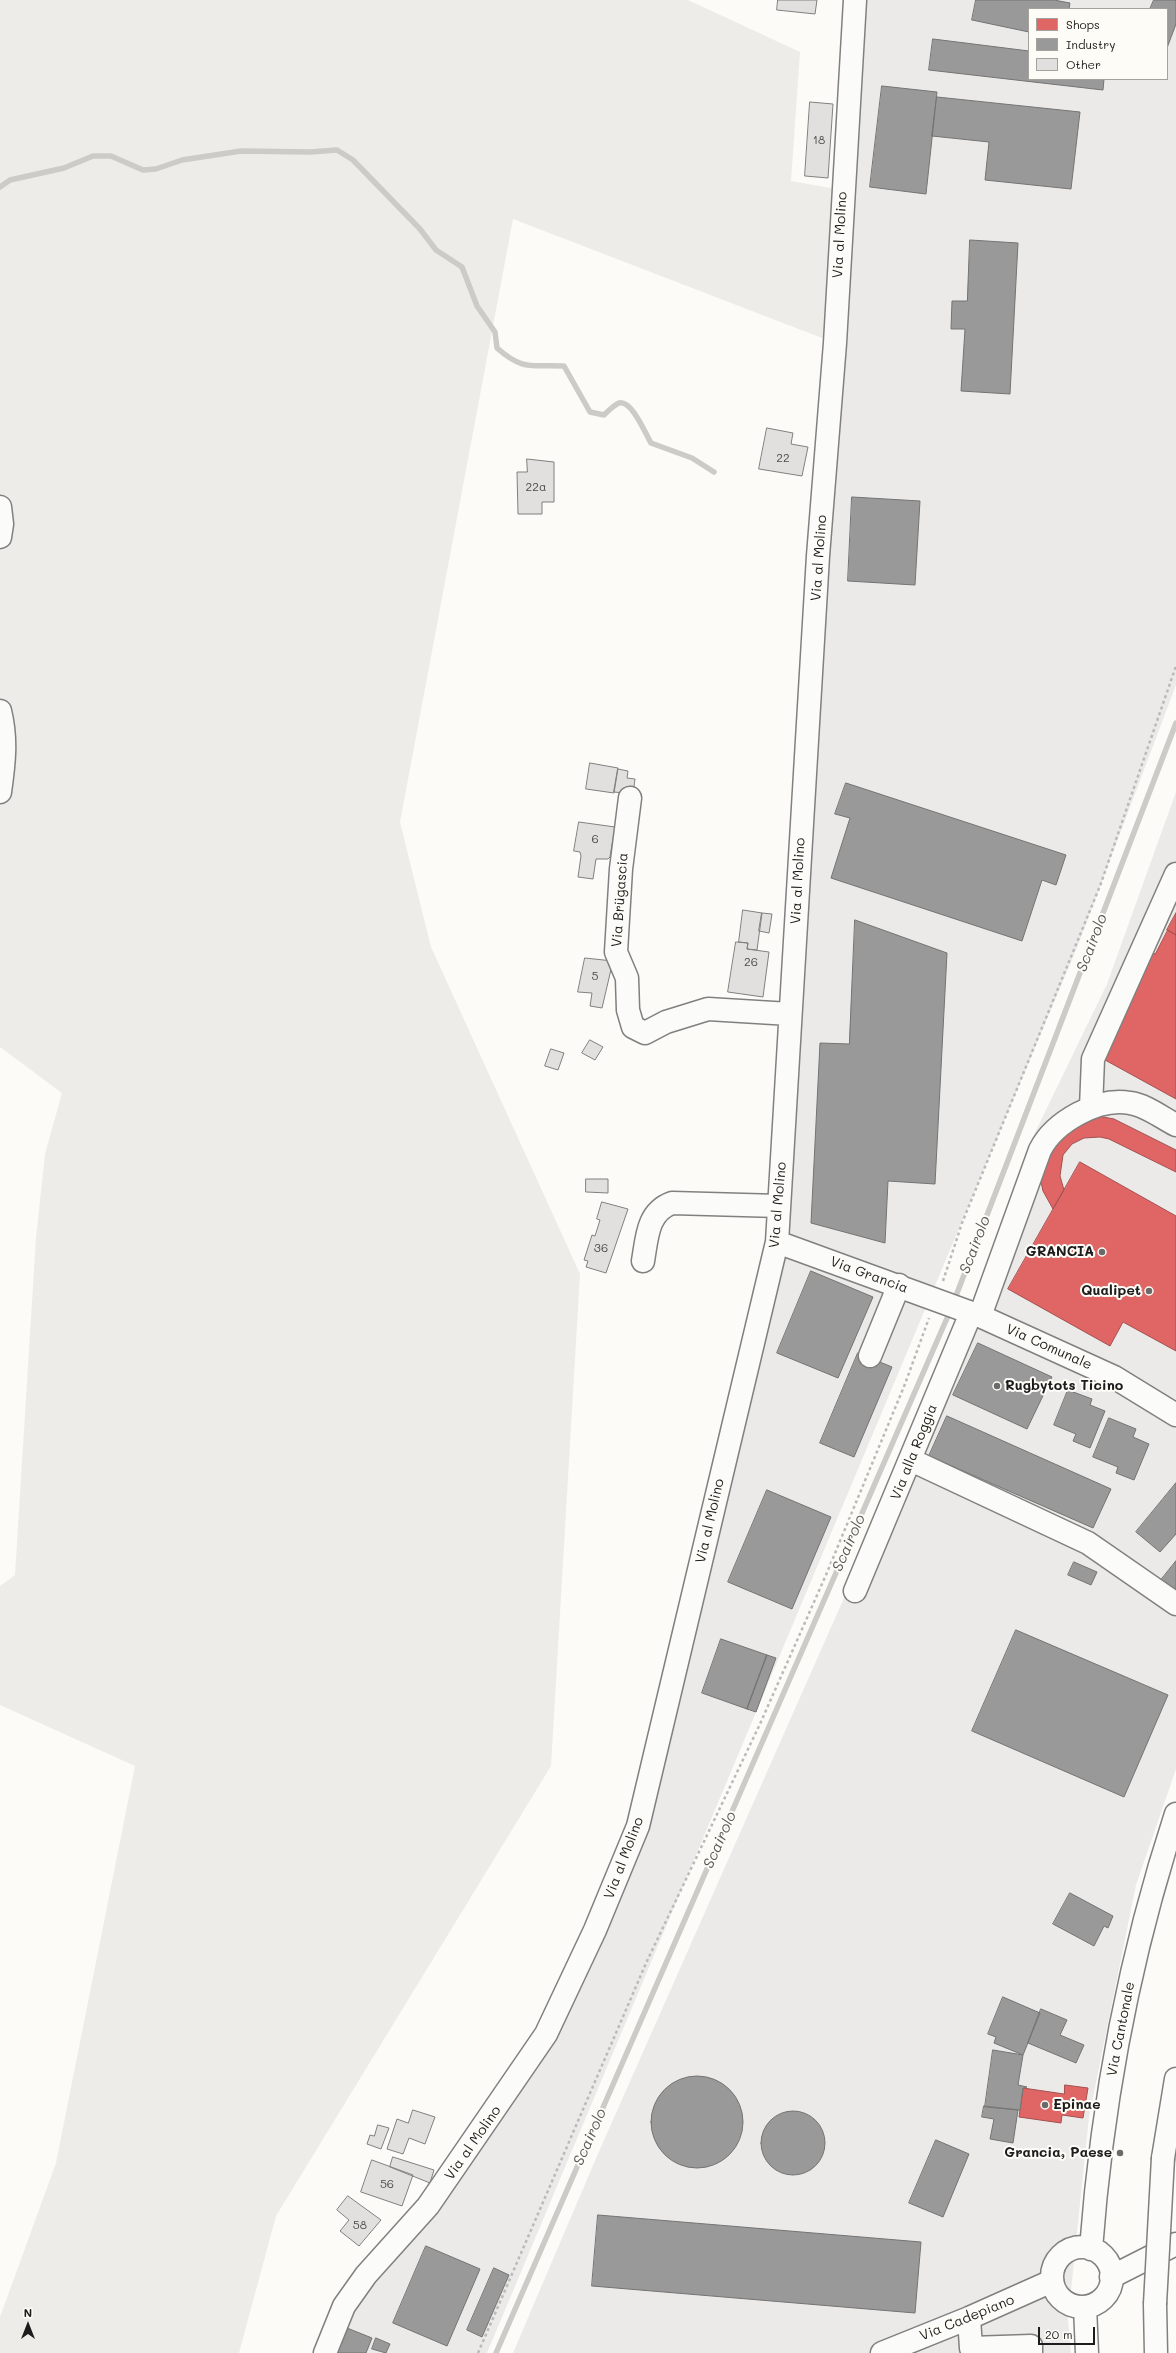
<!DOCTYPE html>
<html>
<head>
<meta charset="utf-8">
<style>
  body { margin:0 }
  #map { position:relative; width:1176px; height:2353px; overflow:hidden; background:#fcfbf8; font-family:Mali,sans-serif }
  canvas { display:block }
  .legend { position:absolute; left:1028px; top:8px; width:140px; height:72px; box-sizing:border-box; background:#fdfcf7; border:1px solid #a3a29f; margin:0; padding:5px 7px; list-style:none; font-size:12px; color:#1c1c1c }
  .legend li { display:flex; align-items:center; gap:8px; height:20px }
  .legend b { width:20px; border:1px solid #a3a29f }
  .north { position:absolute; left:8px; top:2305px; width:40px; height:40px; -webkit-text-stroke:3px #fdfcf7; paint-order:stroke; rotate:0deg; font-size:11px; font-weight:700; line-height:16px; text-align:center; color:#1c1c1c }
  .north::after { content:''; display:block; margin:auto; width:14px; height:18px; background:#1c1c1c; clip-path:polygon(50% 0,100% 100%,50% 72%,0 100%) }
  .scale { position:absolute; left:1038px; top:2327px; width:57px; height:18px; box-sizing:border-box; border:2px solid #1c1c1c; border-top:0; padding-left:5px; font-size:12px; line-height:14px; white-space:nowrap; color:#1c1c1c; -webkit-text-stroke:3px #fdfcf7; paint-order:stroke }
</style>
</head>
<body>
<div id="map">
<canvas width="1176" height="2353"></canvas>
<ul class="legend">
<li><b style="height:11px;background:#e06666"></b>Shops</li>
<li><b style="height:11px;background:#999"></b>Industry</li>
<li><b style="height:11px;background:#e1e0de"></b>Other</li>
</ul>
<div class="north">N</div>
<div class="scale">20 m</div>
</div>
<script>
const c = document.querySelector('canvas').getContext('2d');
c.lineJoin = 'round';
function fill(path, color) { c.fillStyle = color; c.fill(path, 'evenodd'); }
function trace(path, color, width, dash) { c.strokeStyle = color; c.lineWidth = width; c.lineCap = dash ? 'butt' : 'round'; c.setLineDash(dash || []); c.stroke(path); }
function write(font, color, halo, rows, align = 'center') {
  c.font = font + ' Mali,sans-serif'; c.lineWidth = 4; c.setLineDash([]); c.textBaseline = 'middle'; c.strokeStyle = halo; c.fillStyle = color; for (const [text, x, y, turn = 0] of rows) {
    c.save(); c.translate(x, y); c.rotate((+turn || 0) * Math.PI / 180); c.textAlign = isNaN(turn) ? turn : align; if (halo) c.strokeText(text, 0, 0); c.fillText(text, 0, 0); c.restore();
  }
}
fill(new Path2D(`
  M861,0h315v685l-98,260 -591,1408h-162l19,-47 173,-226 121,-254 139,-584zM1029,9h138v70h-138z
  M1176,792v608l-57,-31 -142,-68 52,-156 78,-161z
  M980,1326l133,58 63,43v342l-40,116 -47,232 -21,202 3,34h-558l84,-197 305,-689 75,-139z`), '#ebeae8');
fill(new Path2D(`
  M0,0h688l112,52 -9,129 51,9 -7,153 -322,-124 -113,603 31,125 149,327 -29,492 -275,450 -37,137h-239v-36l56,-154 79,-397 -135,-61v-119l15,-11 21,-337 9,-84 17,-61 -62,-46z`), '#edece8');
const shops = new Path2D(`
  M1176,913v22l-9,-5z
  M1168,930l8,5v164l-80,-44 57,-102 2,1z
  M1098,1116l16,3 62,31v22l-67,-33 -9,-2 -16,1 -12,6 -9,11 -3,21 4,14 -11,19 -10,-18 -3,-14 9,-38z
  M1080,1162l96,54v135l-53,-29 -13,24 -102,-57z
  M1065,2085l23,3 -5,30 -21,-3 -1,8 -42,-6 4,-29 41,6z`);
fill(shops, '#e06666');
trace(shops, '#a55050', 1);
const industry = new Path2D(`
  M976,0h78l16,3 -1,6h-40v23l-57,-12z
  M1154,0h22v24l-9,24v-39h-17z
  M933,39l96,12v28h75l-1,11 -174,-20z
  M882,86l55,6 -11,102 -56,-7z
  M937,97l143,15 -9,77 -86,-9 4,-38 -57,-6z
  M970,240l48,3 -8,151 -49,-3 4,-62h-14l1,-28h15z
  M852,497l68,4 -5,84 -67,-4z
  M846,783l220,72 -10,30 -14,-5 -20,61 -191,-63 19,-60 -15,-4z
  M855,920l92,33 -12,231 -47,-3 -3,62 -74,-20 9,-180 29,1z
  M811,1271l62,26 -35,81 -61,-25z
  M978,1343l74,34 -25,52 -74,-34z
  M858,1353l34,14 -38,90 -34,-14z
  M1068,1390l24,9 -2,6 15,6 -15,37 -17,-7 3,-7 -22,-9z
  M947,1416l164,73 -18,39 -164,-72z
  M1109,1418l27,11 -3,8 16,7 -15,36 -18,-7 2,-6 -25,-10z
  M1176,1483v51l-16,18 -24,-20z
  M767,1490l64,27 -39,92 -64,-27z
  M1176,1561v28l-1,1 -14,-10z
  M1074,1562l23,10 -6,13 -23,-10z
  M1016,1630l152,65 -44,102 -152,-66z
  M721,1639l46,16 -20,54 -45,-16z
  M767,1655l9,3 -20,54 -9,-3z
  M1070,1893l43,23 -5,12 -4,-2 -10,20 -41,-22z
  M1003,1997l37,16 -17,42 -29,-12 2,-6 -8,-3z
  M1041,2009l26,11 -7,15 24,10 -8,18 -48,-20z
  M993,2050l30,5 -5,30 9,2 -4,1 -3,22 -35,-3z
  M651 2122a46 46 0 1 1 92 0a46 46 0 1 1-92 0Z
  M984,2106l34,4 -5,33 -23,-4 4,-20 -12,-2z
  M761 2143a32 32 0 1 1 64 0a32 32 0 1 1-64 0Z
  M936,2140l33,14 -26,63 -34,-14z
  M598,2215l323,27 -6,71 -323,-27z
  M426,2246l54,23 -33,77 -54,-23z
  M494,2268l15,7 -27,62 -15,-7z
  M347,2328l25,10 -6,15h-29z
  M376,2338l14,6 -4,9 -14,-4z`);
fill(industry, '#999');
trace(industry, '#747474', 1);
trace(new Path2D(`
  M0,187l10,-7 54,-12 29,-12h18l32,14 13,-1 26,-9 59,-9 69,1 27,-2 16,10 67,69 16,21 26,17 15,39 18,26 2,16c27,24 36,16 67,18l26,46 14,3c4,-4 10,-10 15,-12 13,-3 26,30 32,40l41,15 22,14
  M954,1301l222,-578
  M496,2353l455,-1044`), '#cccbc7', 5.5);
const building = new Path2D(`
  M778,0h39l-2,14 -38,-4z
  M810,102l23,2 -5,74 -23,-2z
  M767,428l26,5 -2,11 17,3 -6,29 -43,-7z
  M527,459l27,3v40h-12v12h-24l-1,-42h10z
  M590,763l28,5 -4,25 -28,-4z
  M618,769l10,2 -1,7 8,1 -2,15 -19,-2z
  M579,822l36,5 -5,30 -2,2h-12l-3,20 -15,-2 3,-21 -1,-4 -6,-1z
  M743,910l19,3 -5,37 -10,-1 1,-6 -9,-1z
  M762,913l10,1 -3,19 -10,-2z
  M736,942l12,1 -1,6 22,3 -6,45 -35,-5z
  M585,958l28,3 -11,47 -12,-2 2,-13 -14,-1z
  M590,1040l13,7 -8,13 -13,-7z
  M551,1049l13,4 -6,17 -13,-4z
  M586,1179h22v14l-22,-1z
  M602,1202l26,7 -22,64 -20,-6 2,-6 -4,-1 8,-25 3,1 5,-16 -3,-1z
  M413,2110l22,7 -10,27 -16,-6 -6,16 -16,-5 10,-30 11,4z
  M378,2125l11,3 -8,21 -14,-5 3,-9 4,1z
  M393,2157l41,13 -4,13 -40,-16z
  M372,2160l41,15 -11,31 -41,-14z
  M348,2196l33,24 -22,26 -19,-15 9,-11 -12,-10z`);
fill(building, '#e1e0de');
trace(building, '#81807f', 1);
const minor = new Path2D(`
  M0,507l2,17 -2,13
  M0,711c7,28 4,53 0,81
  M630,798l-9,71 -5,83 11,26 1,32 5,17 12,6 21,-11 42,-13 82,5
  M1091,1108l2,-49 83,-185
  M777,1242l203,74 134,61 62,38
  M643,1261c4,-23 4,-49 29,-58l107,3
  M980,1316l60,-166c14,-28 58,-53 90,-47 16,2 32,15 46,22
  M870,1356l29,-71
  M911,1460l177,83 88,61
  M855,1591l116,-278
  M1111,2277l65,-33
  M969,2318l2,30 60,-2v7
  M325,2353l19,-47 22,-31 62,-69 118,-172 49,-104 43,-104 139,-584 41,-686 17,-213 20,-343
  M882,2353l87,-35 83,-37`);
const major = new Path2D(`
  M1052 2277a30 30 0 1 1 60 0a30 30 0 1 1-60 0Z
  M1091,2249c11,-148 39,-295 85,-435
  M1085,2307l2,46`);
const highway = new Path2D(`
  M1163,2158l13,-79
  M1155,2304l1,49`);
trace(minor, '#81807f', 25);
trace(major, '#81807f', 25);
trace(highway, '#81807f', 25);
trace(new Path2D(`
  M943,1281l19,-58 138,-337 76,-220
  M478,2353l169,-392 113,-237 66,-149 79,-191 24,-66`), '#bbbab8', 2.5, [3, 3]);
trace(minor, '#fbfbf9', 22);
trace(major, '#fbfbf9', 22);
trace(highway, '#fbfbf9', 22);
const highwayBridge = new Path2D(`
  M1155,2304l8,-146`);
trace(highwayBridge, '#81807f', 25, []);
trace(highwayBridge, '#fbfbf9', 22);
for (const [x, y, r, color] of [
  [1102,1252,4,"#6a6a69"],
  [1149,1291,4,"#6a6a69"],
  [997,1386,4,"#6a6a69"],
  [1045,2105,4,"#6a6a69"],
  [1120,2153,4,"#6a6a69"]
]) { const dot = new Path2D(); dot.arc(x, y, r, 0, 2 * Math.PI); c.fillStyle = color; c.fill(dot); trace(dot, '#fdfcf7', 1.5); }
write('12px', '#4d4d4c', null, [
  ["18",819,140],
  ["22",783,458],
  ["22a",536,487],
  ["6",595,839],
  ["26",751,962],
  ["5",595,976],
  ["36",601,1248],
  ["56",387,2184],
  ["58",360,2225]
]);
write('14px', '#1c1c1c', '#fdfcf7', [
  ["Via al Molino",840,235,-87],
  ["Via al Molino",819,558,-86],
  ["Via al Molino",798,881,-87],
  ["Via Brügascia",620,900,-86],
  ["Via al Molino",778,1205,-85],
  ["Via Grancia",869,1275,20],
  ["Via Comunale",1049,1347,24],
  ["Via alla Roggia",914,1452,-68],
  ["Via al Molino",710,1521,-77],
  ["Via al Molino",624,1858,-69],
  ["Via Cantonale",1121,2029,-79],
  ["Via al Molino",473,2143,-55],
  ["Via Cadepiano",967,2318,-22]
]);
write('bold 14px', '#1c1c1c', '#fdfcf7', [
  ["GRANCIA",1094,1252],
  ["Qualipet",1141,1291],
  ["Rugbytots Ticino",1005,1386,"left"],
  ["Epinae",1053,2105,"left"],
  ["Grancia, Paese",1112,2153]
], 'right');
write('italic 15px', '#5a5a58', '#fdfcf7', [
  ["Scairolo",1092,943,-69],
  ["Scairolo",975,1245,-69],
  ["Scairolo",849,1543,-66],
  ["Scairolo",720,1840,-66],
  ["Scairolo",590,2137,-66]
]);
</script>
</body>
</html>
